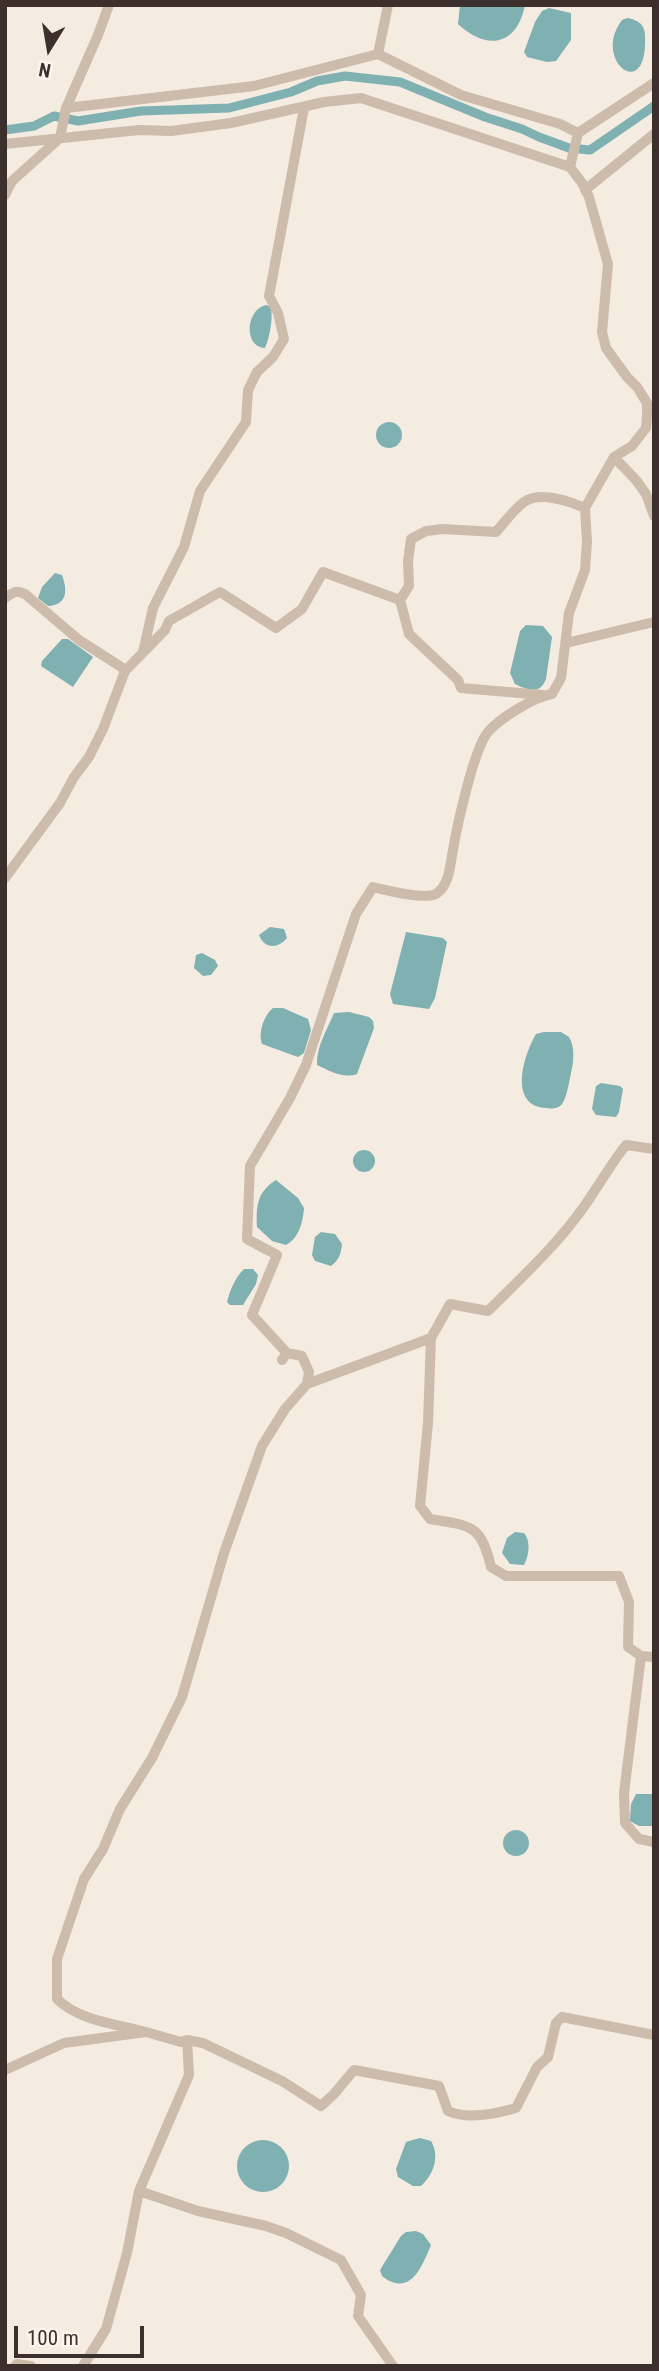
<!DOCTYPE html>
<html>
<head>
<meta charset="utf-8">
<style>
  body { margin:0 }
  #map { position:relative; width:659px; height:2371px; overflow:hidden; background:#f4ebe1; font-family:"Roboto Condensed",sans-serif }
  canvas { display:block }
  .frame { position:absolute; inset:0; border:7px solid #3b302b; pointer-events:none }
  .north { position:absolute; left:14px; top:14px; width:70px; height:70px; -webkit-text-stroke:5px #fbf5ee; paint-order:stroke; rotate:191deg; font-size:19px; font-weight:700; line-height:28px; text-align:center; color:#3b302b }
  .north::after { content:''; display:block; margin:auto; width:24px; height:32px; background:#3b302b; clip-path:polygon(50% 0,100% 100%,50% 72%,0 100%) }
  .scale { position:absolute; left:14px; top:2326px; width:130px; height:32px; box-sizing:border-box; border:4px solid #3b302b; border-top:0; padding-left:9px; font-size:21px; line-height:24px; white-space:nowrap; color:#3b302b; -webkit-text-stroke:5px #fbf5ee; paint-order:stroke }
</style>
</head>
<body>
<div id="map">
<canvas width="659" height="2371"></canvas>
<div class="frame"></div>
<div class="north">N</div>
<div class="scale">100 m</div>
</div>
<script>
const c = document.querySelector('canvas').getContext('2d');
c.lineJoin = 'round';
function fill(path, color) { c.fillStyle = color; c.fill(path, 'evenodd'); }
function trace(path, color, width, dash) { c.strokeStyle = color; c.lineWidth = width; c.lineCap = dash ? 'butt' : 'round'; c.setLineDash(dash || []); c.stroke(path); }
fill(new Path2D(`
  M460,5h65c-8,41 -38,46 -67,19z
  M549,8l22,5v27l-15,21 -9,1 -20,-5 -3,-5 11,-30 7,-11z
  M627,18c11,2 18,6 18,18 3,69 -54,24 -23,-16z
  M266,305l5,2c2,12 -1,29 -6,41 -22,-1 -19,-39 1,-43z
  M376 435a13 13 0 1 1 26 0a13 13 0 1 1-26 0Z
  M55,573l7,2c6,16 5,30 -14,31l-10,-8 4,-11z
  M526,625l17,1 9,11 -6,42c-6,16 -19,11 -31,5l-5,-11 10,-42z
  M62,639h6l25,18 -20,30 -32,-21 1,-5z
  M270,927l14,2 3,9c-9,11 -23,11 -28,-3z
  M406,932l37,6 4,4 -12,56 -6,11 -36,-5 -3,-10z
  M202,953l13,7 3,6 -7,9 -8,1 -9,-8 2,-13z
  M273,1008h10l25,11 3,11 -7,23 -6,4 -36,-13c-4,-11 2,-29 11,-36z
  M349,1012l20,5 4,4 1,7 -17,46c-14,5 -27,-3 -40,-9 -1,-18 10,-35 17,-52z
  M544,1032h17l8,5c6,10 5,24 2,36 -2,9 -4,24 -9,31 -4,5 -10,5 -15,4 -39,-1 -24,-52 -11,-74z
  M601,1083l19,3 3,3 -4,23 -3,5 -20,-2 -4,-6 4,-23z
  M353 1161a11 11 0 1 1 22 0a11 11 0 1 1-22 0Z
  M276,1180l22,18 6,10c-1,14 -5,30 -18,37l-14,-4 -15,-14c-1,-21 0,-35 19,-47z
  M321,1232l14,2 7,10c-1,10 -3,16 -11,22l-16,-5 -3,-6 3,-18z
  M244,1269h9l5,6 -2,9 -13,21h-13l-3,-3c3,-12 8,-24 17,-33z
  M515,1532l9,1c7,8 5,23 0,32l-14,-1 -8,-11 5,-15z
  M636,1794h18l-1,32h-14l-9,-5 1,-17z
  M503 1843a13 13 0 1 1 26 0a13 13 0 1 1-26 0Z
  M420,2138l11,3c9,15 3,33 -10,45h-8l-15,-9 -2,-8 10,-27z
  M237 2166a26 26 0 1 1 52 0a26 26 0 1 1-52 0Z
  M416,2231l7,3 8,11c-9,22 -21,53 -49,31l-2,-6 21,-34 5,-4z`), '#7fb0b2');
trace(new Path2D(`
  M5,130l29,-4 20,-10 24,5 63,-10 88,-3 62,-16 26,-11 28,-5 55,6 85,35 37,12 17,8 30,11 21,2 64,-44`), '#7fb0b2', 9);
trace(new Path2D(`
  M378,54l10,-49
  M66,108l188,-22 124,-32 83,41 99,29 18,9
  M5,144l134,-14 32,1 60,-8 93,-21 37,-4 209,69 8,-34 76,-50
  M585,190l69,-56
  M5,195l7,-14 48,-43 6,-30 32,-73 11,-30
  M614,457l22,23 10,14 8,22
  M5,598c8,-5 10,-9 20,-4l54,46 47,30
  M400,600l9,34 49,46 3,8 82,7
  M566,643l88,-21
  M143,652l10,-44 31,-61 16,-56 46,-69 2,-32 9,-18 16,-15 11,-18 -6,-26 -9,-17 35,-188
  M5,878l55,-75 14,-26 15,-20 14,-28 22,-58 40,-41 4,-9 51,-29 56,36 26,-19 21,-37 77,28 9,-14 -1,-25 3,-22 15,-8 16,-2 54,3c9,-10 17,-22 28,-30 16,-11 45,-1 61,6
  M431,1338l-3,85 -8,83 10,13c41,7 51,5 61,48l15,9h113l10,26 -1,45 13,9
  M287,1353l-35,-38 25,-60 -30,-16 3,-73 40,-68 16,-33 50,-151 17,-27c13,3 51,13 63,7 14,-9 14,-30 17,-44 4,-24 21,-102 35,-118 12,-14 46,-35 64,-38l9,-16 8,-65 16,-43 2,-28 -2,-34 29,-51 18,-11 14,-18 1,-12v-13l-10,-16 -10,-10 -21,-29 -4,-16 6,-68 -19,-67 -7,-14 -12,-16
  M282,1360l5,-7 15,3 7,16 -2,12
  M654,1657l-13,-1 -17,137 1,30 14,16 15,3
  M146,2032c-29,-8 -67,-11 -89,-33v-40l27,-80 19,-30 17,-40 32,-51 30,-61 42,-144 38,-107 23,-37 22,-25 124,-46 19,-34 38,7c33,-33 68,-65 95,-103 15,-21 27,-43 43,-63l28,4
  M5,2070l59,-27 82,-11 35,10 6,-2 16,3 79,38 39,25 13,-12 20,-24 85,16 9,25c20,9 47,3 68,-3l21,-41 11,-10 8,-34 6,-6 92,18
  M139,2191l59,20 68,15 20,7 55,27 20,35 -3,21 35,50
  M15,2366l2,-2 14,2
  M83,2366l23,-37 21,-76 12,-62 50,-116 -2,-35`), '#cdbbac', 10);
</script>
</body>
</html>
